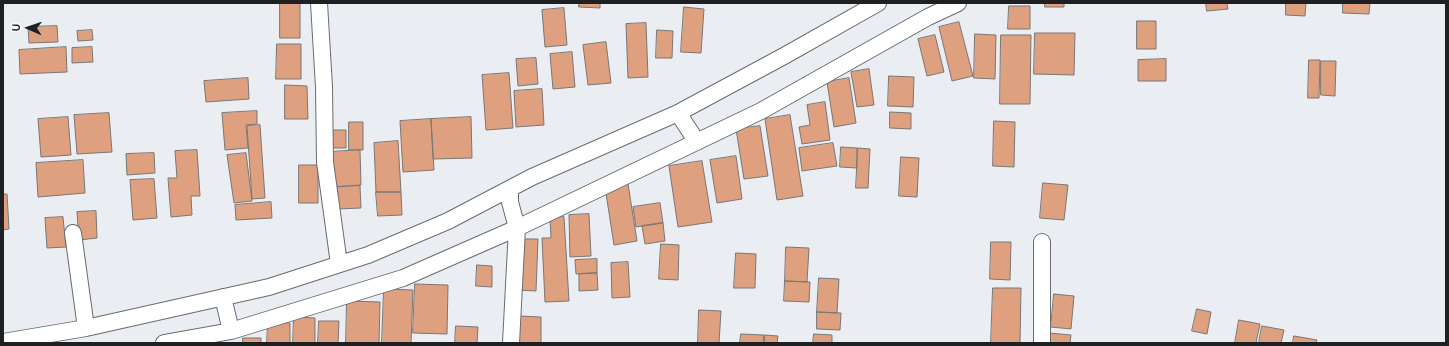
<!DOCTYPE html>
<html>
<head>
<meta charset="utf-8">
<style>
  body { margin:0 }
  #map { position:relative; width:1449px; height:346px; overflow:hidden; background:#eaedf1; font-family:"DM Sans",sans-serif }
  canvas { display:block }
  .frame { position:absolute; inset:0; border:4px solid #1f2022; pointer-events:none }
  .north { position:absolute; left:8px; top:8px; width:40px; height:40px; -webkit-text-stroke:3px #f8fafe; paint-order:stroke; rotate:272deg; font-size:11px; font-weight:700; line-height:16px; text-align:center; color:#1f2022 }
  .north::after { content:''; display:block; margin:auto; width:14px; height:18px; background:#1f2022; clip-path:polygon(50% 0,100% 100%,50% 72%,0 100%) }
</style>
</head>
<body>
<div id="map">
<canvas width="1449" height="346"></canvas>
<div class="frame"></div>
<div class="north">U</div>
</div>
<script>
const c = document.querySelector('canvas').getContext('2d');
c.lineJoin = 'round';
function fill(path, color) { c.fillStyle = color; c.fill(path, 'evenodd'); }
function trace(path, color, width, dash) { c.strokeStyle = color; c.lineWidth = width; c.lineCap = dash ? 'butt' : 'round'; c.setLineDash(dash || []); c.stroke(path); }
const building = new Path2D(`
  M280,3h20v35h-20z
  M579,3h21v5l-21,-1z
  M1045,3h19v4h-19z
  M1206,3h21l1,6 -21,2z
  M1286,3h20l-1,13 -19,-1z
  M1343,3h27l-1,11 -26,-1z
  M1009,6h21v23h-22z
  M684,7l20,2 -3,44 -20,-1z
  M564,8l3,37 -22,2 -3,-37z
  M1137,21h19v28h-19z
  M959,22l14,54 -21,5 -13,-54z
  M646,23l2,54 -20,1 -2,-54z
  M57,26l1,16 -29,1 -1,-16z
  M92,30l1,10 -15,1 -1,-10z
  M657,30l16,1 -1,27h-16z
  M1035,33h40l-1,42 -40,-1z
  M975,34l21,1 -1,44 -21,-1z
  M935,35l9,37 -17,4 -9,-37z
  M1001,35h30l-1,69h-30z
  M606,42l5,41 -23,2 -5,-40z
  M277,44h24v35h-25z
  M66,47l1,25 -47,2 -1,-24z
  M92,47l1,15 -21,1v-15z
  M572,52l3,35 -22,2 -3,-35z
  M536,58l2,26 -20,2 -2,-27z
  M1166,59v22h-28v-21z
  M1309,60h11l-1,38h-11z
  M1321,61h15l-1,35 -14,-1z
  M869,69l5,36 -17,2 -6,-35z
  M509,73l4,55 -27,2 -4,-55z
  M889,76l25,1 -1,30 -25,-1z
  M248,78l1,21 -43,3 -2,-21z
  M849,78l7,45 -22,4 -7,-45z
  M285,85l22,1 1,33h-23z
  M542,89l2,36 -28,2 -2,-36z
  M825,102l5,38 -28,4 -3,-17 11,-2 -3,-20z
  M257,111v13l-11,1 2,23 -23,2 -3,-37z
  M890,112l21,1v16l-21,-1z
  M109,113l3,39 -35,2 -3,-39z
  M790,115l13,81 -26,4 -12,-81z
  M68,117l3,38 -30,2 -3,-38z
  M471,117l1,41 -39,1 -2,-40z
  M431,119l3,51 -31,2 -3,-51z
  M994,121l21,1 -1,45 -21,-1z
  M349,122h14v28h-14z
  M260,125l5,73 -13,1 -5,-73z
  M760,126l8,50 -24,3 -8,-50z
  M330,130h16v18h-16z
  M398,141l3,51h-25l-2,-49z
  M833,143l4,23 -35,5 -3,-23z
  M841,147l16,1v20l-17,-1z
  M858,148l12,1 -2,39h-12z
  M197,150l3,46h-9l1,19 -21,2 -3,-39h9l-2,-27z
  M360,150l1,35 -29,2 -2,-35z
  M154,153l1,20 -28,2 -1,-21z
  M246,153l6,48 -18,2 -7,-48z
  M736,156l6,43 -25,4 -7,-43z
  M901,157l18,1 -2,39 -18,-1z
  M83,160l2,33 -47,4 -2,-34z
  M702,161l10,61 -34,5 -9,-61z
  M299,165h19v38h-19z
  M154,179l3,39 -24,2 -3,-40z
  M1043,183l25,2 -4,35 -24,-2z
  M628,184l9,57 -23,4 -9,-58z
  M360,186l1,22 -23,1 -1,-22z
  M376,192h25l1,23 -24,1z
  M3,194h4l2,35 -6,1z
  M271,202l1,16 -36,2 -1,-15z
  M660,203l3,20 -27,4 -3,-20z
  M96,211l1,27 -18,2 -2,-28z
  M589,214l2,42 -21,1 -1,-42z
  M63,217l3,30 -19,1 -2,-30z
  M564,217l5,84 -24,1 -3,-64h9l-1,-20z
  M663,223l2,18 -20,3 -3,-18z
  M518,239h20l-2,52 -19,-1z
  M991,242h20l-1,38 -20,-1z
  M661,244l18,1 -1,35 -19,-1z
  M786,247l23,1 -2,34 -22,-1z
  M736,253l20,1 -1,34h-21z
  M597,259v14l-21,1 -1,-14z
  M628,262l2,35 -18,1 -1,-35z
  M477,265l15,1v21l-16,-1z
  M597,273l1,17 -19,1v-17z
  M819,278l20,1 -2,34 -20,-1z
  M785,281l25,1 -1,20 -25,-1z
  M415,284l33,1 -1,49 -34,-1z
  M993,288h28l-1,55h-29z
  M384,289l29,1 -2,53h-29z
  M1054,294l20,2 -3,33 -20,-2z
  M347,301l33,1 -1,41h-33z
  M1197,309l14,3 -4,22 -15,-3z
  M699,310l22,1 -2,32h-21z
  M817,312l24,1 -1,17 -23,-1z
  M519,316l22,1v26h-23z
  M294,317l21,1v25h-22z
  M1239,320l21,4 -4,19h-21z
  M319,321h20l-1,22h-20z
  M268,322l22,1v20h-23z
  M456,326l22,1 -1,16h-22z
  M1262,326l22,4 -3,13h-22z
  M1049,333l22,2 -1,8h-22z
  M741,334l23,1 -1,8h-23z
  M814,334l18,1v8h-19z
  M765,335l13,1 -1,7h-12z
  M1294,336l23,4 -1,3h-23z
  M243,338h18v5h-18z`);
fill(building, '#dea07f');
trace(building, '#7a7674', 1);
const minor = new Path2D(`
  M319,3l5,84 1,75 14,102
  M678,113l19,29
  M510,190v12l7,26 -6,115
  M73,233l13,95
  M223,297l8,34
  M3,342l83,-14 183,-41 99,-32 80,-34 84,-44 146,-64 106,-57 94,-53
  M164,343l67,-12 172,-53 114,-50 244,-117 167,-94 30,-14
  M1042,343v-101`);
trace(minor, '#696c6f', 18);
trace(minor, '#fff', 16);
</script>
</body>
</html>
